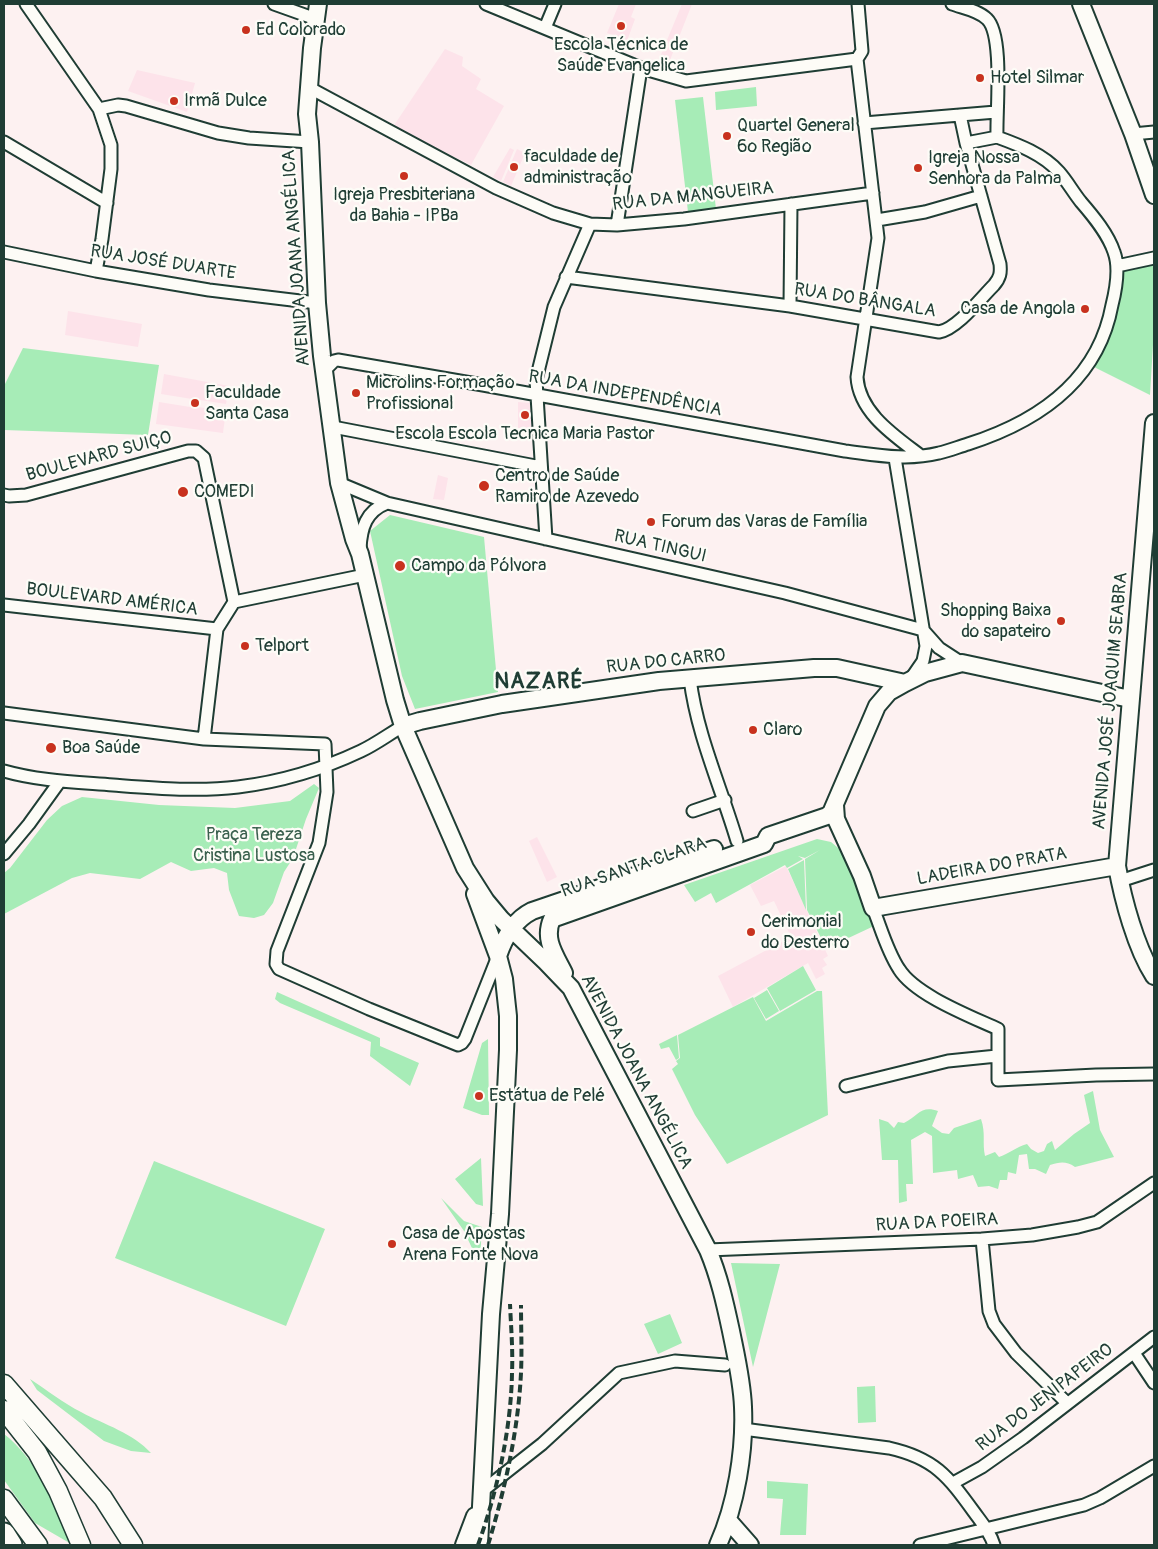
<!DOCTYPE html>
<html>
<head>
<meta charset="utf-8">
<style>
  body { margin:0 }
  #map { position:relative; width:1158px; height:1549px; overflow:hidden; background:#fdf1f1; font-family:Pangolin,sans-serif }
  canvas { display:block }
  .frame { position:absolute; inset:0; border:5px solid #1f3d34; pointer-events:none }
</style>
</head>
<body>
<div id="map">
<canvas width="1158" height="1549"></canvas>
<div class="frame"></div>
</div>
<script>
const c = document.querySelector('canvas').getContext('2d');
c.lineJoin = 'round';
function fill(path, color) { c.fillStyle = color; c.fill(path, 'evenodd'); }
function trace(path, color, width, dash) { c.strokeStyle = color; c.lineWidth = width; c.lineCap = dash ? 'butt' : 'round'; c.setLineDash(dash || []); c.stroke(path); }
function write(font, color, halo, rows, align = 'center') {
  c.font = font + ' Pangolin,sans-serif'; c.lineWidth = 4.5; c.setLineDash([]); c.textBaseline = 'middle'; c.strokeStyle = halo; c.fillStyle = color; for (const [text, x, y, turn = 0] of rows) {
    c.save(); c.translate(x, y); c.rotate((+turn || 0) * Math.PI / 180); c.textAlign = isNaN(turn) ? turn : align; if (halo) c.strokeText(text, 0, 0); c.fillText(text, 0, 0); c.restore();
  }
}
fill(new Path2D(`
  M619,4h17l-5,13 4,2 -8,22 -20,-8z
  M682,4h10l-22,56 -10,-3z
  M445,49l18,8 -1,9 19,13 -5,10 28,17 -33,59 -78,-38z
  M137,70l58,13 -8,29 -59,-21z
  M510,148l4,2 -13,31 -8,-4z
  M517,149l8,4 -14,33 -8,-4z
  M68,311l74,13 -4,23 -73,-12z
  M164,374l65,12 -3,18 -26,-4 -2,7 28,4 -3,22 -67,-9 3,-22 31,5 2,-8 -31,-5z
  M518,402l12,1 2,25h-14z
  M438,475l10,3 -4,22 -11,-1z
  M537,837l20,40 -10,5 -18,-41z
  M786,866l42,90 -5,3 4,6 -5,3 3,6 -9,5 -8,-16 -75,44 -15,-31 73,-39 -17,-36 -13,5 -11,-21z`), '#fde3ea');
fill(new Path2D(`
  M756,87l1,19 -41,4 -1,-18z
  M703,97l13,112 -28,3 -13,-112z
  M1154,265v63l-4,67 -56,-28c21,-34 26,-59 30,-98z
  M23,348l136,17 -11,70 -144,-5v-44z
  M390,515l94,22 14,155 -83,17 -13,-33 -32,-145z
  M314,784l5,4 -13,31 -13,39 -9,14 -11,31 -9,12 -10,3 -15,-2 -10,-26 -2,-17 -13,-5 -23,3 -20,-9 -31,17 -50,-6 -18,5 -68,36v-41l6,-5 37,-48 15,-14 20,-9 77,8 76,3 55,-7z
  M817,839l14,3 12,10 31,74 -49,23 -1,-2 14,-7 -13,6 -18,-36 -2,-51 15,-9 -15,8 -7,-2 5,3 -16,9 -2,-3 -69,38 -5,-10 -16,9 -11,-17z
  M804,860l2,50 -18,-41z
  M803,966l13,24 -36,21 -13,-23z
  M767,990l12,21 -13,8 -12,-21z
  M817,991h5l6,124 -101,49 -32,-49 -23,-46 6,-5 -2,-3 4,-3 -2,-23 75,-38 13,24z
  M277,992l103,46v8l39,17 -9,23 -40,-30 1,-14 -91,-39 -5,-4z
  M677,1035l2,23 -3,2 -7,-13 -8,2 -2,-5z
  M488,1039l1,76h-7l-19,-7 19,-65z
  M1093,1091l7,39 14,27 -39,10c-9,-6 -15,-5 -25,-2l-4,9 -11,-5h-6l-2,-15 -8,1 -3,19 -8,-2 -1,8h-7l-2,9 -9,-3 -11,1 -5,-12 -15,4 -1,-9 -24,3 -1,-37 -7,-4 -14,8 2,44h-7l1,17 -8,2 -1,-43h-16l-3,-41 9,3 6,6 4,-6 6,1c14,-7 17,-18 34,-12l-6,15 10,7 7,1 5,-6 27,-9c5,15 1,24 4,37l10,-4 4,5c11,-4 17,-10 28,-13l4,5 7,4 6,-2 3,-7 5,-3 3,9 19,-16 16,-11 -6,-28z
  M481,1158l2,48 -7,-2 -21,-25z
  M154,1161l171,68 -39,97 -171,-68z
  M441,1198l23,23 18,6 -2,32 -2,2 -14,-30z
  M731,1263l49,1 -27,103z
  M670,1314l12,29 -24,11 -14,-30z
  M30,1379c17,11 33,24 51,33 24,13 52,21 70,41l-20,-2 -27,-10 -67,-51z
  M875,1386l1,36 -18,1 -1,-36z
  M4,1434c34,26 52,73 69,111l-38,-22 -31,-43z
  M767,1481l41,3 -2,51h-26l3,-36 -16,-1z`), '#a7ecb7');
const street = new Path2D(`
  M26,4l73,105 12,36v24l-9,70 -6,32
  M274,4l42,15
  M486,4l155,64 45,13 171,-22
  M858,4l4,47 -5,8 21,179 -21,139c2,36 38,59 64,79
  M952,4c11,4 26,6 35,15 17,16 9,93 10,118
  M545,28l10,-24
  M308,87l188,101 57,25 37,11 27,1 67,-6 189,-26
  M99,109l19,-4 8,1 92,27 31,5 61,4
  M960,115l6,28 31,-6
  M864,123l132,-11
  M1133,134l21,-2
  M4,142l103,61
  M877,220l48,-8 56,-16
  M617,225l24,-157
  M4,252l92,19 113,19 108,13
  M1117,266l37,-8
  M566,277l224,29 149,26c18,-3 42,-34 55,-47 6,-7 7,-12 6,-21l-34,-121
  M790,306l1,-102
  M324,371l10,-10 4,-1 145,25 362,66c32,4 62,10 94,2 10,-2 19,-6 29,-9 69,-22 130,-63 144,-139 4,-16 8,-37 2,-53 -6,-18 -20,-35 -33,-50 -8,-10 -14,-21 -22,-30 -16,-18 -40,-27 -62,-35
  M333,427l208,40
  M895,458l31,188 -3,15 -11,16
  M339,483l48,20 398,90 138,37 16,18 23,15
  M4,495l5,1 17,-1 162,-44h8l8,7 30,144
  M546,539l-10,-159 18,-73 36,-83
  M360,549c1,-21 6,-38 27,-46
  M4,605l213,24
  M690,679c7,56 31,108 47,162
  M4,713l200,26 121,5 2,48 -8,51 -42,108 -1,13 3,5 90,40 89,36 4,-2 3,-4 33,-83
  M204,739l13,-110 17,-27 131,-27
  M4,771c35,10 72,11 109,14 40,3 84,7 125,2 41,-5 85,-18 123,-36 15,-7 28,-17 42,-25
  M693,811l32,-11
  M4,854l25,-30 31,-43
  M1120,881l34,-11
  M873,908c8,20 14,43 26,61 16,26 71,47 99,60v51l98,-5 58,-1
  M846,1086l102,-25 49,-5
  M982,1239l7,72 5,13 22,29 51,50
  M708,1250l274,-11 50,-4 46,-8 19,-5 57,-39
  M1134,1353l20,30
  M743,1429l146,19c45,10 59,28 85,64 8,11 16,20 20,33
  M953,1483l29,-16 41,-29 131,-101
  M481,1492l61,-48 77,-71 56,-12 50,4
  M920,1545l164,-40 16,-7 54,-32`);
const secondary = new Path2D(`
  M318,4l-6,44 -5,66 3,28 7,161 5,53 17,127 15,56 6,15 35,146 8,26 62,142 21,33 15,18 45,43 25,26 137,262c11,26 17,53 23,81 5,25 11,50 12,76 2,44 -7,98 -25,138
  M1081,4l52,130 21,61
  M1154,423l-37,443c6,34 19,82 37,110
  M403,726l17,-5 82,-17 157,-23 155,-13h23l68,15
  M835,805l1,14 26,57 11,32 244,-42
  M475,894l23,62 6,23 4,37v34l-8,164 -9,100 -12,231
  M498,956c6,-18 16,-36 34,-45l182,-62
  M564,973c-9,-18 -21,-34 -12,-54l212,-75 4,-8 59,-20 4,-3 46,-107 12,-14 16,-9 20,-10 37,-10 168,36
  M728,1520l22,25
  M464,1545l11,-29`);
const primary = new Path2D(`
  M4,1384l99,114 30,47
  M4,1410l33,42 21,39 23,54
  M4,1499l34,46`);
const highway = new Path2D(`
  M4,1534l7,11`);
trace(street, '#1f3d34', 15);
trace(secondary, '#1f3d34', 20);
trace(primary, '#1f3d34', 21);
trace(highway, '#1f3d34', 25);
trace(street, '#fdfcf7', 11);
trace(secondary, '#fdfcf7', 16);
trace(primary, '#fdfcf7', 18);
trace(highway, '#fdfcf7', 21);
trace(new Path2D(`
  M478,1545c19,-53 33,-115 34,-172 1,-23 -1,-46 -2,-69
  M488,1545c17,-56 30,-113 33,-172 1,-22 0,-45 0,-68`), '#1f3d34', 4, [8, 4]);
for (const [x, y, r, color] of [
  [621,26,5,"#c8321e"],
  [246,30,5,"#c8321e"],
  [980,78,5,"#c8321e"],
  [174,101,5,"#c8321e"],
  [727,136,5,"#c8321e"],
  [514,167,5,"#c8321e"],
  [918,168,5,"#c8321e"],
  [404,176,5,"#c8321e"],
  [1085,309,5,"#c8321e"],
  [356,393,5,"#c8321e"],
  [195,403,5,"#c8321e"],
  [525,415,5,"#c8321e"],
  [484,486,6,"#c8321e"],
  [183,492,6,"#c8321e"],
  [651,522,5,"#c8321e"],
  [400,566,6,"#c8321e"],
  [1061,621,5,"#c8321e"],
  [245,646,5,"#c8321e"],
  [753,730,5,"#c8321e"],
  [51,748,6,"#c8321e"],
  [751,932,5,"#c8321e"],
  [479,1096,5,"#c8321e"],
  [392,1244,5,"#c8321e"]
]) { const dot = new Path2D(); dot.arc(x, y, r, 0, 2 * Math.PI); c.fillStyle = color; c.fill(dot); trace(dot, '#fdfcf7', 2); }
write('18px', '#1f3d34', '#fdfcf7', [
  ["Ed Colorado",256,30],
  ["Escola Técnica de",621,45,"center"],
  ["Saúde Evangelica",621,66,"center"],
  ["Hotel Silmar",990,78],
  ["Irmã Dulce",184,101],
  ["Quartel General",737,126],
  ["6º Região",737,147],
  ["faculdade de",524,157],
  ["administração",524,178],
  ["Igreja Nossa",928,158],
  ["Senhora da Palma",928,179],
  ["Igreja Presbiteriana",404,195,"center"],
  ["da Bahia - IPBa",404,216,"center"],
  ["Casa de Angola",1075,309,"right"],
  ["Microlins Formação",366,383],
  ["Profissional",366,404],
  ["Faculdade",205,393],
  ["Santa Casa",205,414],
  ["Escola Escola Tecnica Maria Pastor",525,434,"center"],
  ["Centro de Saúde",495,476],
  ["Ramiro de Azevedo",495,497],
  ["COMEDI",194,492],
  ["Forum das Varas de Família",661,522],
  ["Campo da Pólvora",411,566],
  ["Shopping Baixa",1051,611,"right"],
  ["do sapateiro",1051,632,"right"],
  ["Telport",255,646],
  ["Claro",763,730],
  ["Boa Saúde",62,748],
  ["Cerimonial",761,922],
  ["do Desterro",761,943],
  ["Estátua de Pelé",489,1096],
  ["Casa de Apostas",402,1234],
  ["Arena Fonte Nova",402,1255]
], 'left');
write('18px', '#1f3d34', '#fdfcf7', [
  ["RUA DA MANGUEIRA",693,197,-6],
  ["AVENIDA JOANA ANGÉLICA",297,258,-94],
  ["RUA JOSÉ DUARTE",163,263,9],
  ["RUA DO BÂNGALA",865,301,9],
  ["RUA DA INDEPENDÊNCIA",625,394,10],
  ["BOULEVARD SUIÇO",99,457,-15],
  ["RUA TINGUI",660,547,13],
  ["BOULEVARD AMÉRICA",112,600,7],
  ["RUA DO CARRO",666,662,-6],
  ["AVENIDA JOSÉ JOAQUIM SEABRA",1111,701,-85],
  ["LADEIRA DO PRATA",992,867,-10],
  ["RUA SANTA CLARA",634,868,-19],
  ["AVENIDA JOANA ANGÉLICA",636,1072,62],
  ["RUA DA POEIRA",937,1223,-3],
  ["RUA DO JENIPAPEIRO",1045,1398,-37]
]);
write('18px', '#3a604e', '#fdfcf7', [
  ["Praça Tereza",254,835],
  ["Cristina Lustosa",254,856]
]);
c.letterSpacing = '1px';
write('bold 22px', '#1f3d34', '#fdfcf7', [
  ["NAZARÉ",539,682]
]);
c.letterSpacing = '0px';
</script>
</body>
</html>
